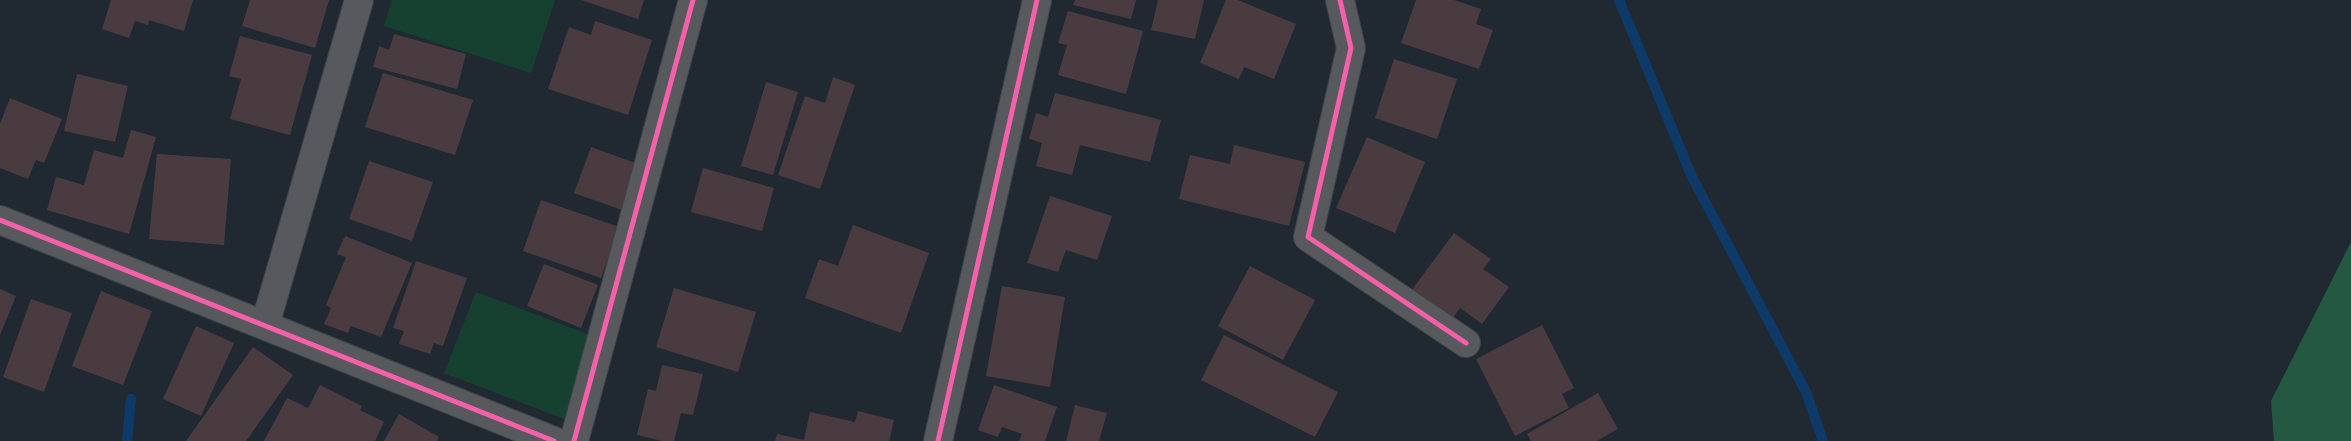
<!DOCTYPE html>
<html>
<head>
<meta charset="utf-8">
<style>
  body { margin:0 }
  canvas { display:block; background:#202932 }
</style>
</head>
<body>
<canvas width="2351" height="441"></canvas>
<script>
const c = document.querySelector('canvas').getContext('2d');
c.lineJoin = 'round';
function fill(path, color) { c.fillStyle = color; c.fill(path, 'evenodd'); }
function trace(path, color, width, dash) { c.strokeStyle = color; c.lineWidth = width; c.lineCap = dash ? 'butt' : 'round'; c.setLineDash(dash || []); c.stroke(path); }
fill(new Path2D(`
  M392,0h163l-24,73 -147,-47z
  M476,292l122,46 -31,82 -123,-47z`), '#164131');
fill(new Path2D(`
  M2351,242v199h-77l-3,-40z`), '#245843');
trace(new Path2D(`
  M1619,0l73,177 114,215 17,49
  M127,441l4,-42`), '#0e3a69', 10);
fill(new Path2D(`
  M111,0h82l-9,31 -35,-11 -1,5 -13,-4 -6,17 -27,-9z
  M250,0h79l-14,48 -73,-22z
  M581,0h63l-6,19z
  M1075,0h61l-5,19 -58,-14z
  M1158,0h46l-9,39 -44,-9z
  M1226,0h12l58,24 -22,55 -30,-12 -5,12 -39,-16z
  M1416,0h38l27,9 -5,15 17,6 -14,39 -78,-26z
  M1068,11l75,20 -17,63 -68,-19 9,-30 -9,-2z
  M595,21l57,19 -24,75 -80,-26 21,-62 22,8z
  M394,34l72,20 -9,35 -84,-22 6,-21 10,4z
  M240,36l72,19 -22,80 -60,-16 11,-40 -12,-3z
  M1394,59l63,20 -20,60 -62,-21z
  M383,73l90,27 -18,55 -90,-28z
  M77,74l51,12 -13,56 -51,-11z
  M833,77l22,8 -35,104 -42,-14 27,-79 20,7z
  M766,82l32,10 -25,83 -32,-9z
  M1055,93l106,27 -11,42 -70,-17 -8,30 -36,-9 6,-23 -13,-4 7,-26 12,4z
  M10,98l52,21 -18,44 -8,-3 -8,19 -28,-11v-44z
  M131,130l25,7 -27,97 -82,-24 9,-33 28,8 10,-35 29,8z
  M1367,137l58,25 -30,71 -59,-25z
  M1234,145l71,17 -16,64 -110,-27 11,-44 40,9z
  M591,147l47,17 -16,46 -48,-17z
  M157,154l74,5 -7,86 -75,-6z
  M369,161l64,21 -21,59 -63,-22z
  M703,168l71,20 -12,43 -71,-19z
  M1050,196l62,20 -15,44 -31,-10 -8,22 -31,-9z
  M541,200l78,27 -18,51 -78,-27z
  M853,225l76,28 -28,80 -96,-35 14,-39 19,7z
  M1454,233l37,26 -8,10 26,18 -27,37 -22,-16 -9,12 -40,-29z
  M345,236l67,27 -31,74 -30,-11 -3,7 -24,-9 7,-16 -5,-3 20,-48 -9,-3z
  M416,261l51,17 -24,68 -9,-3 -4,11 -31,-10 5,-13 -11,-3z
  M544,264l54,21 -17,43 -54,-22z
  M1250,266l65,34 -32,60 -65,-34z
  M1002,286l63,11 -15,90 -64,-11z
  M674,288l82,24 -18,60 -82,-25z
  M0,289l16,7 -16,39z
  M101,291l51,20 -29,74 -51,-19z
  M31,299l41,14 -28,79 -41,-15z
  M1542,325l32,63 -12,6 7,14 -54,28 -39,-77z
  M196,326l38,17 -33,73 -38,-17z
  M1224,335l114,57 -23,45 -114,-57z
  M253,347l40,28 -47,66h-60z
  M662,365l41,9 -10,41 -12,-2 -7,28h-12l-25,-6 11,-46 8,2z
  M320,385l42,21 -2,4 24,12 -9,19h-111l23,-43 21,10z
  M994,385l63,22 -12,34h-26l3,-7 -20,-7 -4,10 -20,-7z
  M1598,393l20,36 -21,12h-66l-4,-7z
  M1075,405l32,8 -8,28h-33z
  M858,411l36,9 -5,21h-114l2,-7 27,6 6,-28 45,10z
  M399,414l40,23 -2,4h-53z`), '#493b3f');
const street = new Path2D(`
  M1340,0l11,48 -43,189 158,106
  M0,220l554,221
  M265,325l94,-325
  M574,441l119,-441
  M938,441l99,-441`);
trace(street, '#3d454c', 30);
trace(street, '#57595c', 28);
trace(new Path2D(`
  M1340,0l11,48 -43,189 158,106
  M0,220l554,221
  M574,441l119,-441
  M938,441l99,-441`), '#f560ab', 5);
</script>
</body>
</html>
